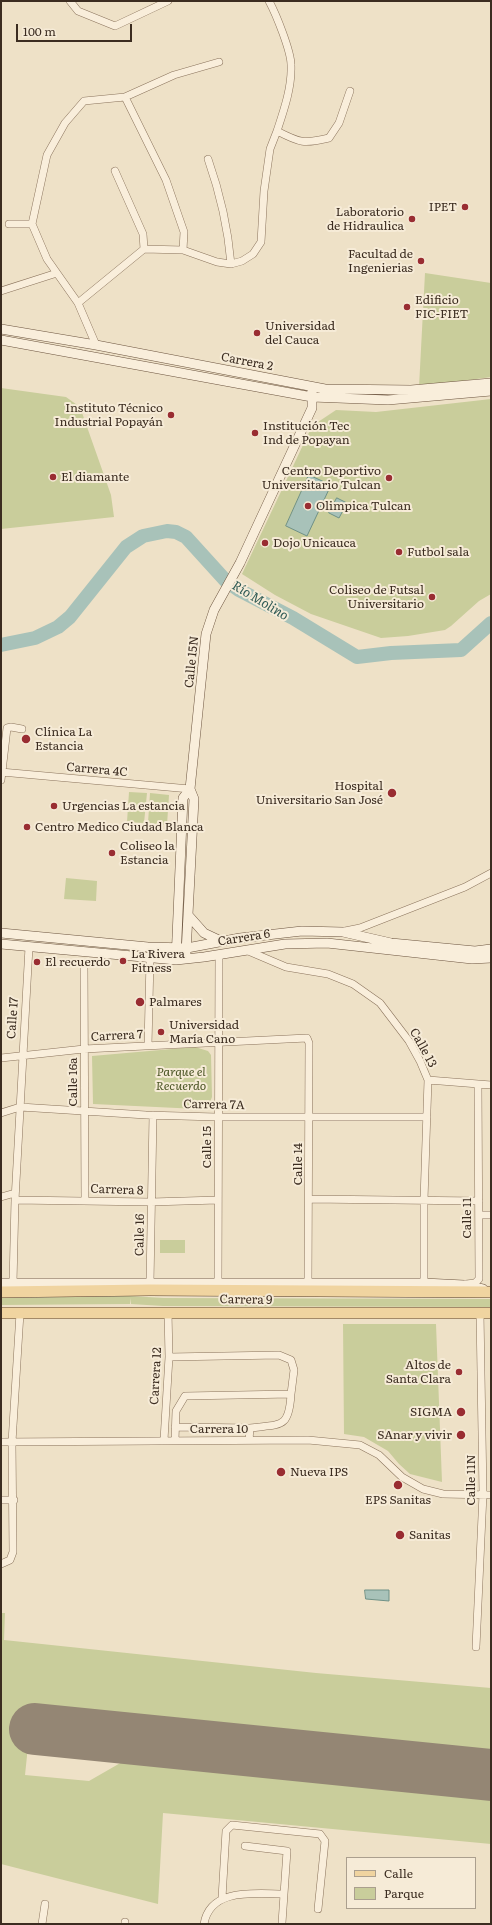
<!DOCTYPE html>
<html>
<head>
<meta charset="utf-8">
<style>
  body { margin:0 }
  #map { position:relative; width:492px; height:1925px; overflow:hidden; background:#eee1c7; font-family:Literata,serif }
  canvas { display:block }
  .frame { position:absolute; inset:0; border:2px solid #3b2c20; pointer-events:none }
  .legend { position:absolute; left:346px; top:1857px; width:130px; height:52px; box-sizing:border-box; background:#f6ebd7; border:1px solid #ab9f8e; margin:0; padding:5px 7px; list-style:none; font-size:12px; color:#3b2c20 }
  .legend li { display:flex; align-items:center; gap:8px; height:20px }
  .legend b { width:20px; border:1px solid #ab9f8e }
  .scale { position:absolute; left:16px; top:24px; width:116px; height:18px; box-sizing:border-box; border:2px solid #3b2c20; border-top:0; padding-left:5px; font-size:12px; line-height:14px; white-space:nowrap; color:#3b2c20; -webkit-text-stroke:3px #f6ebd7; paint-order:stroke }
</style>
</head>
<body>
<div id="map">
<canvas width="492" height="1925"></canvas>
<div class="frame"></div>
<ul class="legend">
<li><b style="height:5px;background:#f0d4a0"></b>Calle</li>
<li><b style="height:11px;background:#c9cd9b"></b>Parque</li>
</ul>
<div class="scale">100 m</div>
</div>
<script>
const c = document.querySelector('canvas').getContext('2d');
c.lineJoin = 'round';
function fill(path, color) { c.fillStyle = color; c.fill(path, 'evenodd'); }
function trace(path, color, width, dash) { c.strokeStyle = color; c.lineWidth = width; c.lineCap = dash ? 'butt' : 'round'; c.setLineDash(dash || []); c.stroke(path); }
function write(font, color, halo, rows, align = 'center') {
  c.font = font + ' Literata,serif'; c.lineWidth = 4; c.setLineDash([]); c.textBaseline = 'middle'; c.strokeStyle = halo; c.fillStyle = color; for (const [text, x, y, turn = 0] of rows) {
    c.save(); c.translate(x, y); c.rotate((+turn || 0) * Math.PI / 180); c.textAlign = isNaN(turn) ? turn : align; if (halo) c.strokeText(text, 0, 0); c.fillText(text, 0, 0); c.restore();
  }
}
fill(new Path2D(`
  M425,273l66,10v94l-72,10z
  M1,388l65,9 14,10 31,88 3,22 -113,12z
  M491,399v195l-12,7 -28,25 -6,4 -37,6 -27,2 -70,-24 -36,-19 -33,-21 70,-148 24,-16 40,2z
  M129,792l18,1 -3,30 -17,-1z
  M150,793l19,2 -2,30 -19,-2z
  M66,878l31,3 -1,20 -32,-2z
  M195,1047l13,4 3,4 1,42 -4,10 -10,2 -105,-5 -1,-48z
  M160,1240h25v13h-25z
  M129,1296l35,2 327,1v8l-328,-1 -32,-2 -1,-6v6l-129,1v-7z
  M343,1324h93l6,158 -32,-8 -11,-10 -11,-13 -24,-14 -20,-3z
  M1,1613h4l-1,27 312,33 175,15v63l-459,-43 -7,67 64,6 40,-23 362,36v50l-328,-31 -5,91 -157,-40z`), '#c9cd9b');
const water = new Path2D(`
  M309,475l22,10 -24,51 -21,-10z
  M337,498l10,5 -8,15 -10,-5z
  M365,1590h24v11l-23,-2z`);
fill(water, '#a8c2b9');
trace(water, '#6f9187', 1);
trace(new Path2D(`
  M1,645l34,-7 23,-11 12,-10 56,-70 17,-11 24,-5 9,1 10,5 39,43 14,10 54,28 64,39 34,-4 70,-3 30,-27`), '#a8c2b9', 14);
trace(new Path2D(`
  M35,1729l456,46`), '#948674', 52);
const street = new Path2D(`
  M70,1l8,10 37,15 53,-25
  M269,1c7,13 22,50 22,64 1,22 -7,45 -14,66 23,12 27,13 52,7l10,-15 11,-32
  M125,97l41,83 18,52 -1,18
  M208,159c12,34 20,69 23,105
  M115,171l28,63 1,15
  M9,224h23
  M1,291l56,-18
  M78,303l66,-54 39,1 34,12 14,2 11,-3 11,-7 8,-12 3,-51 6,-42 7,-18
  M96,345l-18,-42 -31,-44 -15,-35 15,-69 18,-32 19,-22 41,-4 49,-22 45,-13
  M1,772l189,17
  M1,780l6,-52 4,-1 11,2
  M345,931l15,-3 105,-41 26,-14
  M246,950l40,17 42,7 25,10 27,19 29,38 11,20 8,19 -4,120v83
  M84,963l1,237
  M148,1046l2,-87
  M1,1058l83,-9 223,-11 2,5 -1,245
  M428,1080l63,5
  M1,1113l19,-6 126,8 70,2h211
  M1,1197l14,-4
  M309,1199l170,2
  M15,1200l136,2 67,-2
  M480,1215h11
  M13,1283l2,-83 14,-253
  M150,1283l3,-168
  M466,1284l9,-1 4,-4 -1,-195
  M218,1287l1,-332
  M169,1357l110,-2 12,5 3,10 -3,24 -106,2 -9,15 -1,29
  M175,1427l75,1 -1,12
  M250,1428c31,-4 39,1 41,-34
  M164,1440l5,-83 -1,-45
  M1,1442l307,-2 52,5 19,10 23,22 21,12 20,5 48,1
  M1,1500h13
  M1,1564l9,-4 3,-8 -1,-110 8,-129
  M476,1647l7,-153 -3,-181
  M245,1846l42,5 -5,72
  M222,1898l4,-67 6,-6 88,9 5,7 -7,68
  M42,1924l3,-20
  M125,1924v-2
  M204,1924c6,-37 52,-30 80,-30`);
const secondary = new Path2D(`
  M1,329l95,16 229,44 86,1 80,-7
  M1,340l311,57 76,3 103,-9
  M188,915l16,18 17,8
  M1,933l147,14 39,1 53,-10 62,-7 41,1 48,11 84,8 16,-2
  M1,944l175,16 28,-3 81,-13 42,-1 145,16 19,-1
  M186,953l8,-154 -4,-10
  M176,960l7,-162 7,-9 16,-155 8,-24 26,-47 72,-155v-21
  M1,1283h423l40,2 19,4`);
const primary = new Path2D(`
  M1,1292l149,-2 341,2
  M1,1313h490`);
trace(street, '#8a735c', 8);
trace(secondary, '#6c543f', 10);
trace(primary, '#584130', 12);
trace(street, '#f9eedb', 7);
trace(secondary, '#f9eedb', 9);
trace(primary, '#f0d4a0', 11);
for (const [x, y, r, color] of [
  [465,207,4,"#992d32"],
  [412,219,4,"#992d32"],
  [421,261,4,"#992d32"],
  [407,307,4,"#992d32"],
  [257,333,4,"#992d32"],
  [171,415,4,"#992d32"],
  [255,433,4,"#992d32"],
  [53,477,4,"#992d32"],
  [389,478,4,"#992d32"],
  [308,506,4,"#992d32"],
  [265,543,4,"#992d32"],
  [399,552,4,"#992d32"],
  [432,597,4,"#992d32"],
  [26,739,5,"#992d32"],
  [392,793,5,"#992d32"],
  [54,806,4,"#992d32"],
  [27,827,4,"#992d32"],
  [112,853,4,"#992d32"],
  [123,961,4,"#992d32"],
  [37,962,4,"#992d32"],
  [140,1002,5,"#992d32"],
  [161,1032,4,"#992d32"],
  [459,1372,4,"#992d32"],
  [461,1412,5,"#992d32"],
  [461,1435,5,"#992d32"],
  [281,1472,5,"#992d32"],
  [398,1485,5,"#992d32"],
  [400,1535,5,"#992d32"]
]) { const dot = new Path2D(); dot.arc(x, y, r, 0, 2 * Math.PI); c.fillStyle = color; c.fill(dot); trace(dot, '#f6ebd7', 1.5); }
write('12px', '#3b2c20', '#f6ebd7', [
  ["IPET",457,207,"right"],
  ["Laboratorio",404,212,"right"],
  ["de Hidraulica",404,226,"right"],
  ["Facultad de",413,254,"right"],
  ["Ingenierias",413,268,"right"],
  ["Edificio",415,300],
  ["FIC-FIET",415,314],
  ["Universidad",265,326],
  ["del Cauca",265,340],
  ["Instituto Técnico",163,408,"right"],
  ["Industrial Popayán",163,422,"right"],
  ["Institución Tec",263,426],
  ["Ind de Popayan",263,440],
  ["Centro Deportivo",381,471,"right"],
  ["Universitario Tulcan",381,485,"right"],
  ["El diamante",61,477],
  ["Olimpica Tulcan",316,506],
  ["Dojo Unicauca",273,543],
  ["Futbol sala",407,552],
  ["Coliseo de Futsal",424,590,"right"],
  ["Universitario",424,604,"right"],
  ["Clínica La",35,732],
  ["Estancia",35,746],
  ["Hospital",383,786,"right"],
  ["Universitario San José",383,800,"right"],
  ["Urgencias La estancia",62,806],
  ["Centro Medico Ciudad Blanca",35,827],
  ["Coliseo la",120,846],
  ["Estancia",120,860],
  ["La Rivera",131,954],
  ["Fitness",131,968],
  ["El recuerdo",45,962],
  ["Palmares",149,1002],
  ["Universidad",169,1025],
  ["María Cano",169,1039],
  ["Altos de",451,1365,"right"],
  ["Santa Clara",451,1379,"right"],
  ["SIGMA",452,1412,"right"],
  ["SAnar y vivir",452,1435,"right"],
  ["Nueva IPS",290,1472],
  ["EPS Sanitas",398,1500,"center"],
  ["Sanitas",409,1535]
], 'left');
write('12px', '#3b2c20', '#f6ebd7', [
  ["Carrera 2",247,362,11],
  ["Calle 15N",192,662,-84],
  ["Carrera 4C",97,770,5],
  ["Carrera 6",244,938,-9],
  ["Calle 17",13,1018,-86],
  ["Carrera 7",117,1036,-3],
  ["Calle 13",423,1048,61],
  ["Calle 16a",73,1082,-90],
  ["Carrera 7A",214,1105,1],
  ["Calle 15",207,1147,-90],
  ["Calle 14",298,1164,-90],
  ["Carrera 8",117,1190,2],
  ["Calle 11",467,1218,-90],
  ["Calle 16",140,1235,-89],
  ["Carrera 9",246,1300,1],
  ["Carrera 12",156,1376,-87],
  ["Carrera 10",219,1429],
  ["Calle 11N",471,1480,-90]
]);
write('italic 12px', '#4d5727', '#f6ebd7', [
  ["Parque el",181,1072],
  ["Recuerdo",181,1086]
]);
write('italic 13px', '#2f5a55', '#f6ebd7', [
  ["Río Molino",260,601,31]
]);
</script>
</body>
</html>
